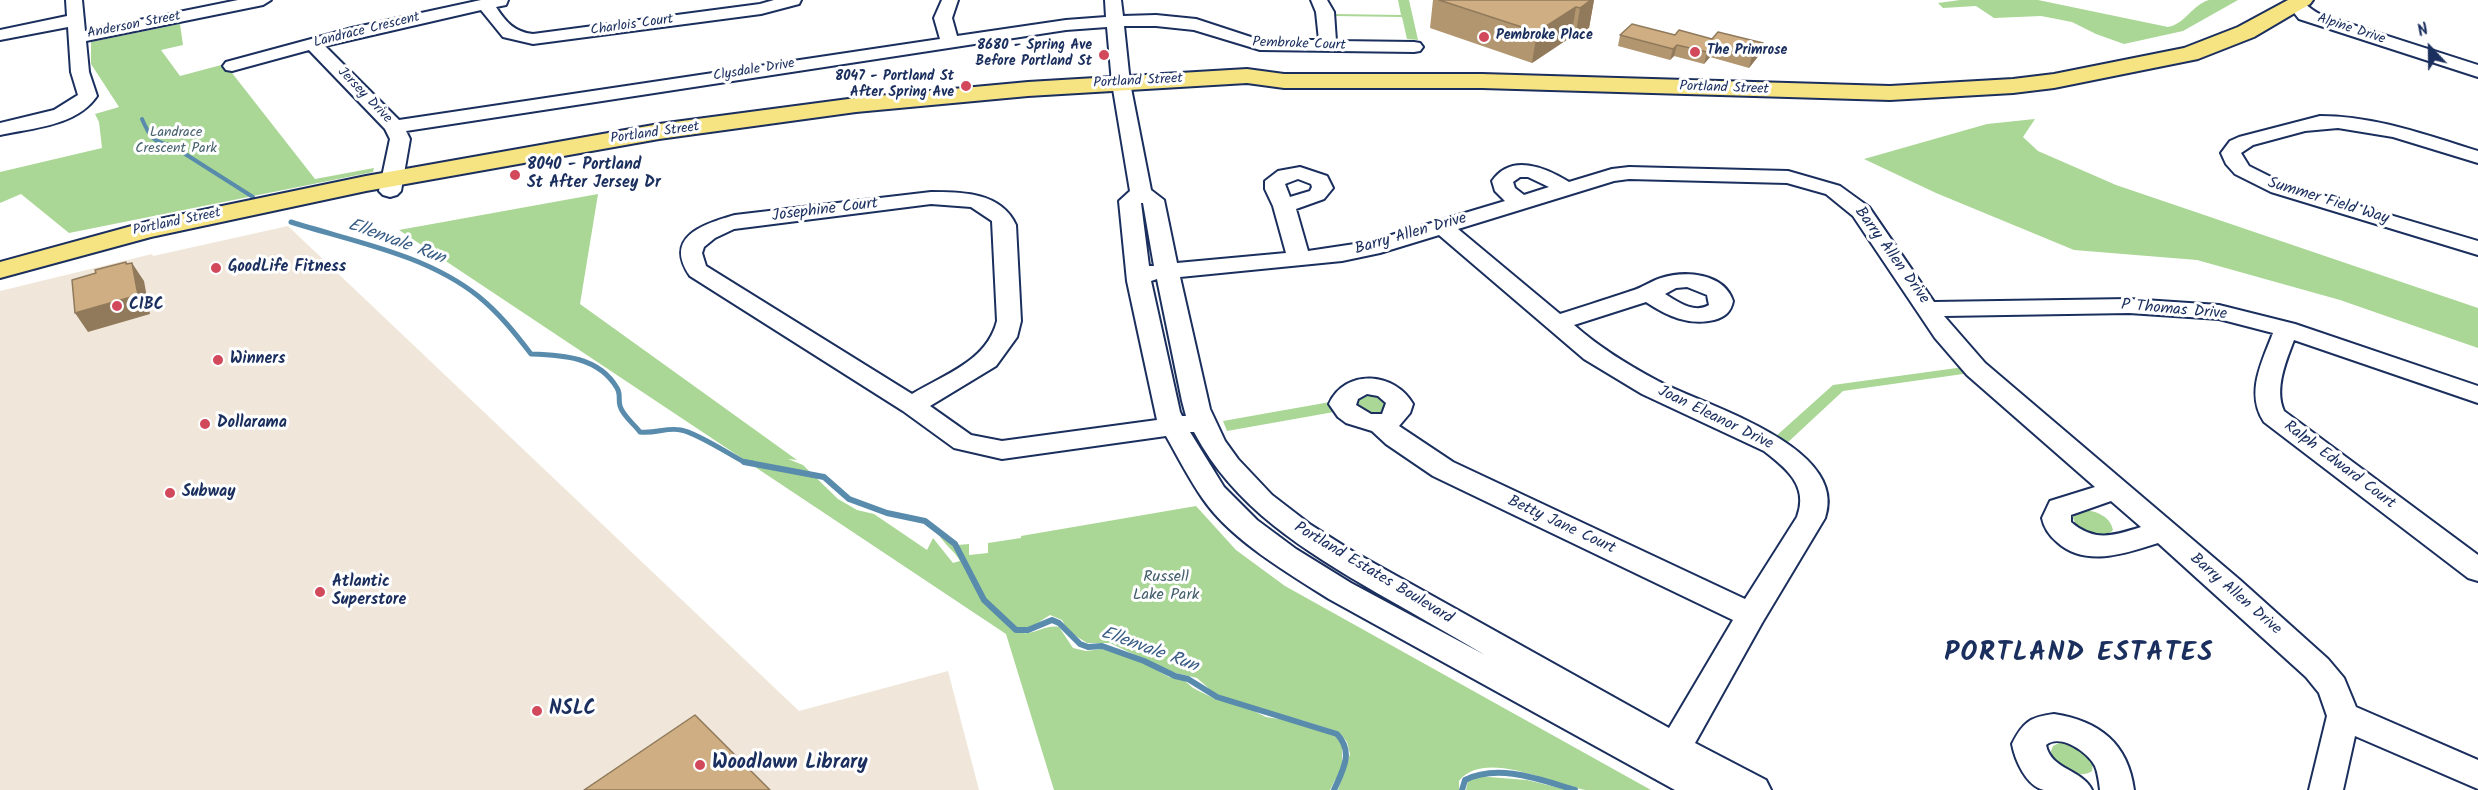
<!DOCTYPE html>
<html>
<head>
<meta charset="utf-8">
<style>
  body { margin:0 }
  #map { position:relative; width:2478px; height:790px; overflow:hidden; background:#fff; font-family:Kalam,sans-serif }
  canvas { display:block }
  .north { position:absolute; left:2400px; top:18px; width:60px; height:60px; -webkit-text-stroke:4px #fff; paint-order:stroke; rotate:338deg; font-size:16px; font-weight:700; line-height:24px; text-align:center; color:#1b2f5e }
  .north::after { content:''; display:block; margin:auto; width:21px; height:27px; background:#1b2f5e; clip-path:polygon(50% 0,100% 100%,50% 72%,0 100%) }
</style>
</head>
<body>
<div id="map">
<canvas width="2478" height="790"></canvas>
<div class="north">N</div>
</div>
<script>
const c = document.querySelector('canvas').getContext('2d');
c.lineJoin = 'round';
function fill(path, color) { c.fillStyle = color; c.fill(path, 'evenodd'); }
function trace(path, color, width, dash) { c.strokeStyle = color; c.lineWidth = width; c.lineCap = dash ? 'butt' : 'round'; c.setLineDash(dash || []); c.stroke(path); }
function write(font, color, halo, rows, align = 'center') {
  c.font = font + ' Kalam,sans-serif'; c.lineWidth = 6; c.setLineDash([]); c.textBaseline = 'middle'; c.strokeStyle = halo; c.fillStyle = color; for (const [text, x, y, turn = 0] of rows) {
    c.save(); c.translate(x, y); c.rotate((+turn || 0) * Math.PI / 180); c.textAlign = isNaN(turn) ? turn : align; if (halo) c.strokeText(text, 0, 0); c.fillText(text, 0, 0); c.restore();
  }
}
fill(new Path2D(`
  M288,226l511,485 149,-40 31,119h-979v-499l152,-37 1,2z`), '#f0e7da');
fill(new Path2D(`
  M1398,0h11l9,40 -11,-1 -5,-22 -68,-1 -1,-2 68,1z
  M1960,0h78l130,27c17,-3 24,-22 41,-27 8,0 20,0 29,0l-55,31 -59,13 -28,-10 -24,-12 -31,-6 -47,2 -18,-12 -33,2 -5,-5z
  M180,24l3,21 -22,5 19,26 45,-12 90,115 59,-11 -1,4 -304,61 -48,-39 -21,9v-31l102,-24 -3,-26 -4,-8 24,-7 -28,-43v-22z
  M2035,119l-12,18 15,14 78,34 362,123v40l-138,-48 -143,-40 -123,-10 -138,-57 -72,-34 123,-35z
  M598,194l-18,110 217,156 -9,-1 15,6 35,34 19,11 17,4 53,36 6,-12 20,25 7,-2c-6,-12 -23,-21 -23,-34l21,18 11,-1v11l19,-2v-10l33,-5v-2l175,-30 40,44 49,36 366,204c-21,0 -44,0 -65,0 -32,-5 -102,-42 -127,-9v9h-121l12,-36 -3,-12 -8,-10 -38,-12 -25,-4 -62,-23 -17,-15 -29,-7 -58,-28h-23l-19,-12 -6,-11 -12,-5 -17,11 -14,4v2c13,5 26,-8 40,-5l14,21 13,3 16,-2 40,13 27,15 14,2 10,9 24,12 23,4 26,13 27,4 44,14 5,8v31l-7,6 -5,10h-276l-48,-156 -607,-404z
  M1964,367l6,6 -127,18 -57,53 -11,-7 58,-52z
  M1373,395l9,3 5,5 -4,9 -14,3 -12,-7 2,-10z
  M1330,402l4,10 -107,19 -4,-10z
  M2080,510c14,0 30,5 33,20 -12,13 -40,2 -40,-15z
  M2061,742l18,4 14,15 -1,10c-14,10 -39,-5 -41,-20l2,-5z
  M1476,776l51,4 41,10h-102l2,-10z`), '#aad795');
trace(new Path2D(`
  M142,119c7,16 11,24 29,26l82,52`), '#588bac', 4);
trace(new Path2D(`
  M291,222c63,20 134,32 187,74 21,17 37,37 53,58 32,1 68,3 86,34 4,6 1,12 3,18 3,10 14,18 20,26 15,2 27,-5 41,-2 16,3 48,24 63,32l8,1`), '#588bac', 5);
trace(new Path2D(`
  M744,462l80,15 25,22 38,14 38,8 30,23 29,56 32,30h12l24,-10 7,3 21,21 8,3 14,-1 42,15 31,15 13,3 29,18 120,37c17,18 6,36 -3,56
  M1462,790l3,-10c34,-17 76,0 110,10`), '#588bac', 6);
const minor = new Path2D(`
  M66,0h16l3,31 153,-31h33l-8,5 -177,36 3,31 8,24c-20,30 -65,32 -97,39v-12l54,-13 24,-15 -7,-23 -3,-45 -68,13v-10l67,-14z
  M481,0h27l-2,5 -10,2c10,15 18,25 37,27l227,-30 14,-4h27l-2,4 -38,10 -228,30 -30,-7 -22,-27 -156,36 74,74 541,-81 -6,-21 8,-18h16l-6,18 5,18 109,-16 40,-3 -1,-17h16l2,16 33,-1 40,4 64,21h59l-3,-28 -5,-12h16l7,12 2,29 78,1 6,1 3,4 -3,4 -6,1 -154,-2 -66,-20 -38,-4h-32l6,57 21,107 13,10 13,63 109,-10 -13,-47 -8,-17v-8l13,-10 22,-4 27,9 6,12 -9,11 -28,10 12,42 60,-9 137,-41 -10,-10 -3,-10c19,-28 53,-14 77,1l43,-13 17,-2 159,4 52,15 29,21 65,95 195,-3 90,6 76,19 183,62v17l-184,-63c-8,21 -20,49 -10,71l194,144v26l-10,-3 -204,-156c-19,-29 -2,-60 9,-89l-54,-14 -90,-6 -185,3 41,47 255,217 88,79 16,19 12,29 122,53v29l-123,-53 -12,54h-34l18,-74 -8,-23 -13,-16 -148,-134c-31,10 -73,25 -101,-1 -7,-6 -13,-14 -15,-24l8,-17 45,-14 -128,-112 -32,-37 -82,-122 -27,-22 -39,-11 -158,-4 -15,2 -156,48 102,85c24,-8 48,-15 71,-23 11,-3 20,-10 30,-13 24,-8 63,-5 72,23 -2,11 -8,16 -19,19 -25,6 -47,-4 -68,-18l-72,23c26,23 54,40 84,56 47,25 192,65 167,137l-63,105 -67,120 71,37 5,10h-96l-346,-191c-41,-26 -98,-59 -126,-100 -14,-20 -25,-42 -37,-63l-164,23 -48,-11 -51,-37 -213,-135c-27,-39 13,-52 45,-61l196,-23c31,0 70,0 85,33l5,96 -4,16 -21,29 -66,40 41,29 31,6 155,-21 -30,-139 -8,-80 11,-10 -18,-108 -5,-56 -41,3 -660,101 4,8 -9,52 -4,4 -7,2 -7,-2 -4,-4 11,-52 -5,-10 -76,-79 -77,21 -6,-1 -3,-4 3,-4 126,-34zM1520,177h8l21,10 -25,8 -9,-7 -2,-6zM1298,179l13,5 1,3 -2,4 -20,6 -5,-13zM1141,203h2l11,63h-5zM931,204l40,3 21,14 5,100c-10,40 -52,53 -85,73l-206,-128 -4,-13 2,-6 11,-9 19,-9zM1439,235l145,124 58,35 122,57c22,17 45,35 33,66l-52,82 -292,-137 -54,-36 11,-13 3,-9c-18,-32 -68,-36 -84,0l9,13 8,6 26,8 14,13 47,32 300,144 -64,108 -317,-177 -41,-26 -39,-30 -34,-36 -13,-18 -15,-32 -30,-132 162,-16 38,-8zM1157,279l25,122 4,15h-4l-2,-4 -29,-131zM1687,287l20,8 2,10c-15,9 -31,-3 -44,-11l11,-6zM1367,394l11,2 8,7 -4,11h-11l-15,-9 2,-6zM1190,432h4c40,76 111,119 183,161 36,20 72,41 108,62l-134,-72 -55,-34 -39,-29 -33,-33zM2111,501l30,26c-28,9 -47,15 -70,-5v-7z
  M2296,0c10,2 15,11 26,15l156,50v12l-179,-58 -11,-14 2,-4z
  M2320,116c55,0 106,19 158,35v12l-85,-26 -55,-9 -33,3 -52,14 -12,8 8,13 36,18 193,57v14l-207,-63 -36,-18 -9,-10 -5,-11 9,-12 9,-4z
  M2054,714c45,7 74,29 80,76h-34c-1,-8 -2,-17 -5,-24 -7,-14 -35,-33 -49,-21 5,25 36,24 46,45 -15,0 -34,0 -48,0 -18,-4 -29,-30 -32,-46 11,-22 18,-27 42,-30z`);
const major = new Path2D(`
  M2288,0h25l-3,4 -56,33 -56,22 -144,29 -41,5 -123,7 -408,-12h-198l-37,-5 -219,13 -172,16 -197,27 -293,52 -215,46 -151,41v-16l150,-41 216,-45 293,-52 197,-26 172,-16 219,-13 37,5h198l408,12 123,-7 41,-5 130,-26 54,-21z`);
trace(minor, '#1b2f5e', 4);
trace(major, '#1b2f5e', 4);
fill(minor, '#fff');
fill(major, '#f6e381');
fill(new Path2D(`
  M1433,0h161l-5,28 -14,10 -4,-1 -39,26 -102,-35z
  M1620,35h55l85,19 -11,14 -39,-11 -6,7 -30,-8 -4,4 -52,-14z`), '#b19670');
fill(new Path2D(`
  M1591,0h3l-5,28 -14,10 5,-30z
  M1576,7l-5,30 -39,26 5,-31z
  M1763,43l-3,11 -11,14 3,-12z
  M1677,45l-3,11 -4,4 3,-11z
  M1712,46l-2,11 -6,7 3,-12z
  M126,262l8,13 -2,-12 12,18 6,33 -62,18 -13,-19 51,-49z`), '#907a5b');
const building = new Path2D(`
  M1439,0h152l-11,8 -4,-1 -39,25z
  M1632,24l43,11 4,-5 33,9 6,-7 45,11 -11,13 -40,-10 -5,6 -30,-7 -4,4 -53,-14z
  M126,262v2l6,-1 6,32 -63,18 -3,-33 24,-7 -1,-3z
  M695,715l75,75h-186z`);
fill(building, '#ceae82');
trace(building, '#907a5b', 1.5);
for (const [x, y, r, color] of [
  [1484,37,6,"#d1495b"],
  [1695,52,6,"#d1495b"],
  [1104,55,6,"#d1495b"],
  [966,86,6,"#d1495b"],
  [515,175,6,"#d1495b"],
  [216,268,6,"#d1495b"],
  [117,306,6,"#d1495b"],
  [218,360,6,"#d1495b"],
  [205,424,6,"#d1495b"],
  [170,493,6,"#d1495b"],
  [320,592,6,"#d1495b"],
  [537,711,6,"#d1495b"],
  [700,765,6,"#d1495b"]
]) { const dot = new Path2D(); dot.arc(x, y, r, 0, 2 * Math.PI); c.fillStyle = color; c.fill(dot); trace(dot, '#fff', 2); }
write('14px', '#1b2f5e', '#fff', [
  ["Anderson Street",134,26,-11],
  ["Charlois Court",632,26,-8],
  ["Alpine Drive",2351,30,18],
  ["Landrace Crescent",367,31,-14],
  ["Pembroke Court",1299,45,2],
  ["Clysdale Drive",754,71,-9],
  ["Portland Street",1138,82,-3],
  ["Portland Street",1724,89,2],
  ["Jersey Drive",364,96,46],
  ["Portland Street",655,134,-8],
  ["Portland Street",177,223,-12]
]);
write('bold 14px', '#1b2f5e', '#fff', [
  ["Pembroke Place",1496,37],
  ["8680 - Spring Ave",1092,47,"right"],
  ["Before Portland St",1092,63,"right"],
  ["The Primrose",1707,52],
  ["8047 - Portland St",954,78,"right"],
  ["After Spring Ave",954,94,"right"]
], 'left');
write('14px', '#46616e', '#fff', [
  ["Landrace",176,134],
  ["Crescent Park",176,150]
]);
write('bold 16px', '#1b2f5e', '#fff', [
  ["8040 - Portland",527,166],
  ["St After Jersey Dr",527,184],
  ["GoodLife Fitness",228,268],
  ["CIBC",129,306],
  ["Winners",230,360],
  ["Dollarama",217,424],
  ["Subway",182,493],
  ["Atlantic",332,583],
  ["Superstore",332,601]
], 'left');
write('16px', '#1b2f5e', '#fff', [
  ["Summer Field Way",2328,202,17],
  ["Josephine Court",825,211,-7],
  ["Barry Allen Drive",1411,235,-16],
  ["Barry Allen Drive",1891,256,54],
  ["P Thomas Drive",2174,311,5],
  ["Joan Eleanor Drive",1715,419,26],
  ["Ralph Edward Court",2339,466,37],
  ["Betty Jane Court",1561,526,25],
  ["Portland Estates Boulevard",1373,574,31],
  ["Barry Allen Drive",2235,595,41]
]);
write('16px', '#46616e', '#fff', [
  ["Russell",1166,578],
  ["Lake Park",1166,596]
]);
write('italic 18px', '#395d85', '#fff', [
  ["Ellenvale Run",396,243,20],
  ["Ellenvale Run",1149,651,20]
]);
write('bold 20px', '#1b2f5e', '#fff', [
  ["NSLC",549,711],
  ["Woodlawn Library",712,765]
], 'left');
c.letterSpacing = '1.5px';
write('bold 27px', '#1b2f5e', '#fff', [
  ["PORTLAND ESTATES",2079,655]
]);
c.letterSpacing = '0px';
</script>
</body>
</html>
